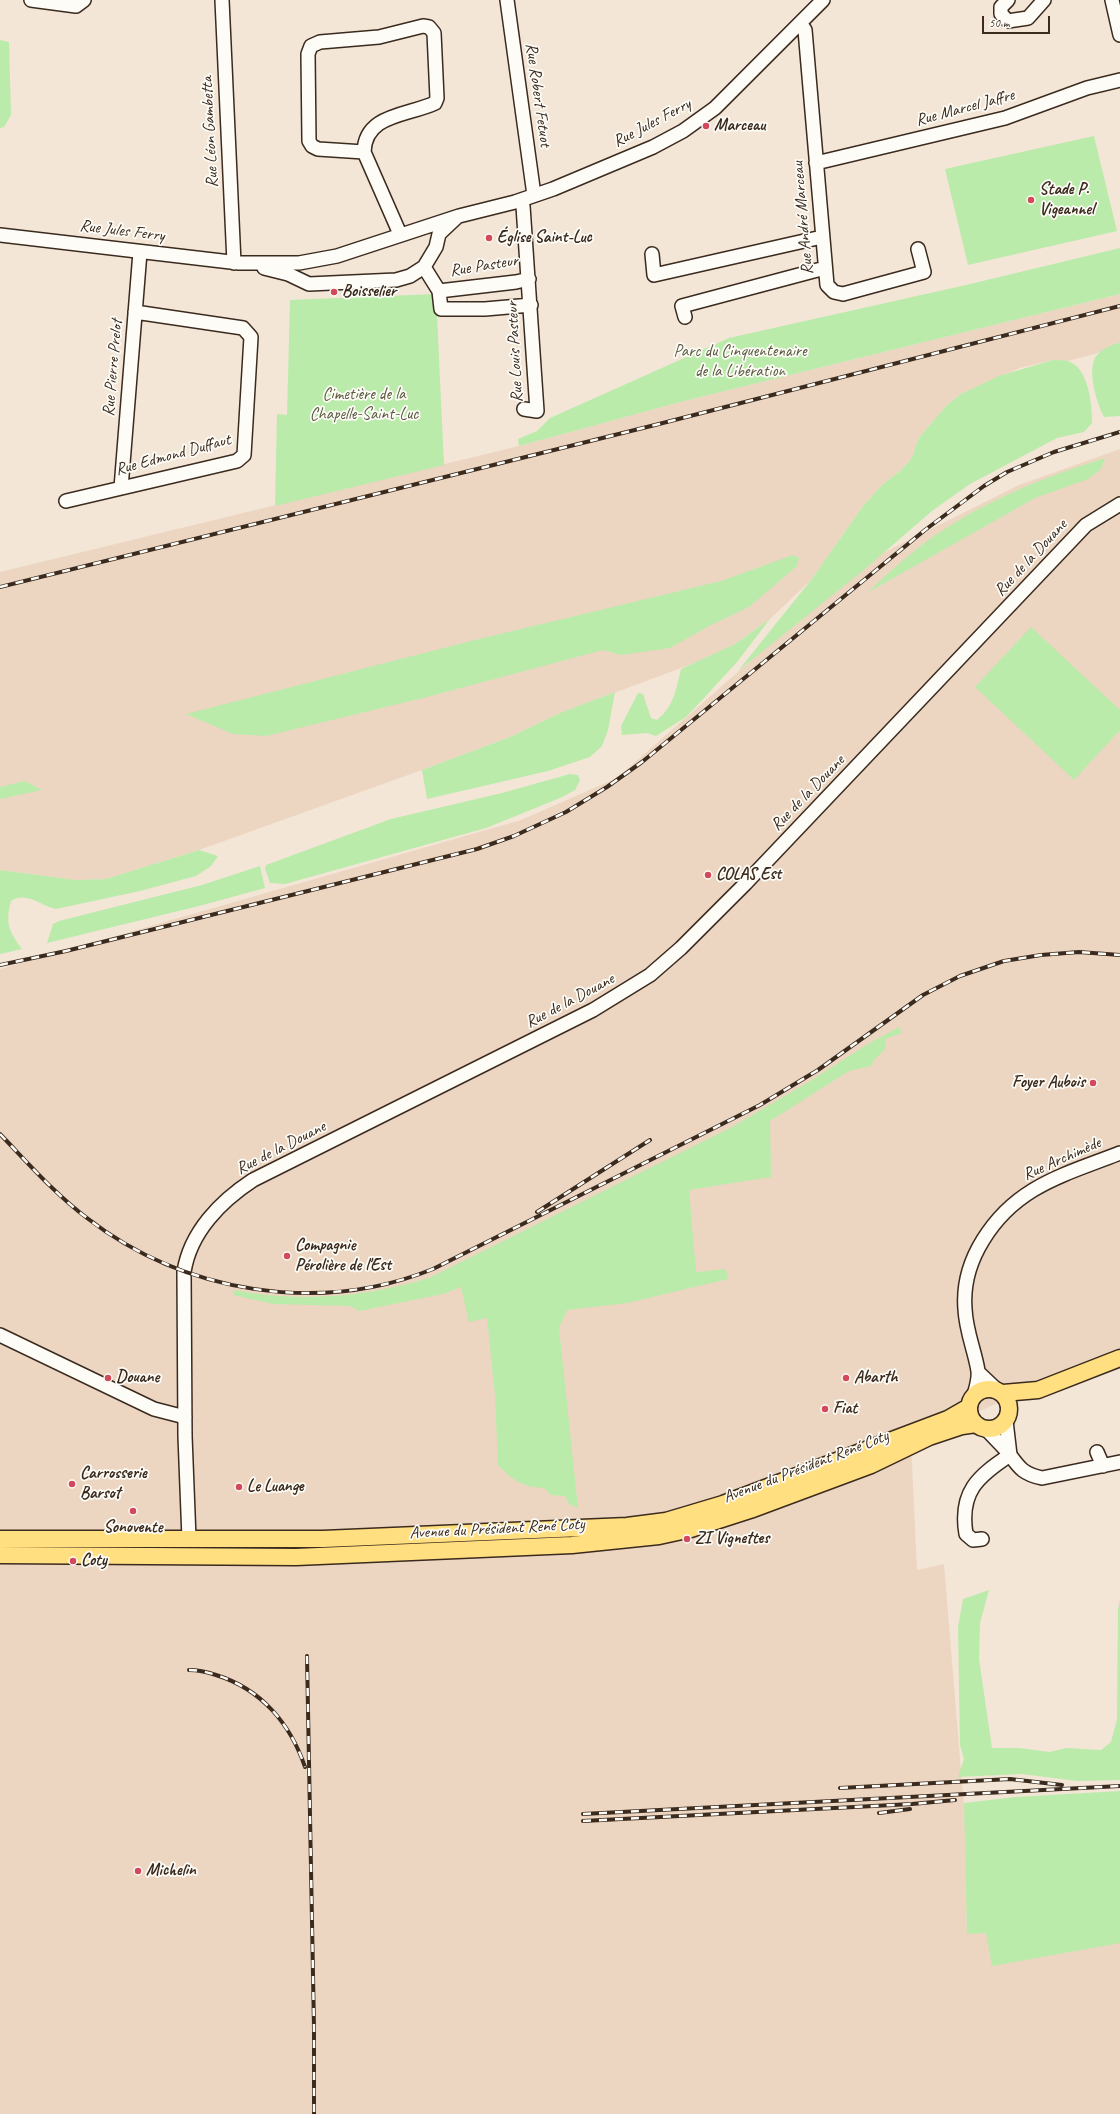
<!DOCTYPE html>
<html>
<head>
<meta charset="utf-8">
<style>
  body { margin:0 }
  #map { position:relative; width:1120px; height:2114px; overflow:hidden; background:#f3e6d7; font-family:Caveat,sans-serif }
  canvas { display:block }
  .scale { position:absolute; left:982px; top:16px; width:68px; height:18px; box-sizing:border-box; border:2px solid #3b2a1e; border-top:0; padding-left:5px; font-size:12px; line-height:14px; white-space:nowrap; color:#3b2a1e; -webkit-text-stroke:3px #fdfcf7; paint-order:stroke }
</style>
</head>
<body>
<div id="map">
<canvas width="1120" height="2114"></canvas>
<div class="scale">50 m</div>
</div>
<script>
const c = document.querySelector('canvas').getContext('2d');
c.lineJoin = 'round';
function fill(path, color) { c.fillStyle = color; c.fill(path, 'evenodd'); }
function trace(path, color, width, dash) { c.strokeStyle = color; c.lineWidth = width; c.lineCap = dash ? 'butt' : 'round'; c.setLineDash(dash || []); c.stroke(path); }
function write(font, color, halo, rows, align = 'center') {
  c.font = font + ' Caveat,sans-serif'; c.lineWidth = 3.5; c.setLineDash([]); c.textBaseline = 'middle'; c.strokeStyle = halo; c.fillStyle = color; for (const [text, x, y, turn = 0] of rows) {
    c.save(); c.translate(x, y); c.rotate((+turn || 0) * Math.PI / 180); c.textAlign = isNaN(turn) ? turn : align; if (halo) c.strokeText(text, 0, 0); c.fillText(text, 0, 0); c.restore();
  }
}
fill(new Path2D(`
  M1120,294v48l-22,11 -30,8 -15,-1 -33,8 -59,26 -15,12 -28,33 -6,19 -12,13 -17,13 -20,22 -52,74 -41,39 -35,25 -27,14 -148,55 -50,24 -88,33 -223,80 -93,29 -31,1 -75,-10v-298l519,-126 165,-45z
  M1120,449v899l-209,94 6,128 27,-6 21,255 2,115 153,-15v195h-1120v-1145l521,-149 96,-42 244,-214 158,-79z`), '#ecd6c1');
fill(new Path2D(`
  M0,40l9,2 2,73 -7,12 -4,1z
  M1094,136l23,95 -149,34 -23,-96z
  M1120,248v46l-436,107 -165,45 -1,-7 19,-8 13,-13 179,-80 237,-53z
  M436,294l8,171 -169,41 2,-92 10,1 3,-115z
  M1120,342v74l-16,1c-7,-13 -19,-51 -6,-63 5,-6 15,-9 22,-12z
  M1053,360c4,0 11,0 15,1 21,7 24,44 24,62l-8,9 -27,6 -87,46 -38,27 -66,57 -128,103 73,-91 52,-74 20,-22 17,-13 12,-13 6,-19 28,-33 15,-12 38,-18z
  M1105,458l-4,11 -13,10 -53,19 -168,95c28,-26 56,-52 89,-71 45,-28 98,-48 149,-64z
  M793,555l6,3 -2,8 -48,41 -40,19 -39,22 -49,7 -18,-5 -176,47 -161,39 -33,-2 -47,-20 285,-73 250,-60z
  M770,619l-33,43 -33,36 -18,19 -30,19 -9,-3 -25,2 -1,-9 17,-33 5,1 8,24 6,2c17,-14 19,-30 24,-51l54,-25z
  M1031,627l89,83v20l-46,50 -99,-93z
  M615,692l-7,38 -6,16 -12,11 -42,14 -121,28 -5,-29 88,-33 50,-24z
  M570,774l8,1 2,5 -5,10 -15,8 -74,30 -201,56 -15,-1 -5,-14 1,-4 125,-46 111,-26z
  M25,781l17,9 -42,9v-12z
  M199,850l19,6 -7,10 -15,10 -56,15 -84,18c-16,-3 -29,-18 -45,-8 -6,21 -2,31 11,48l-22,5v-84l75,10 31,-1z
  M260,866l5,22 -66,18 -152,37 6,-19 6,-3 143,-36z
  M899,1027l3,6 -17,6 1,9 -12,12 -3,6 -22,5 -79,50 1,56 -82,13 7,82 30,-3 2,10 -101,24 -60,7 -8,18 19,180 -9,-4 -4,-8 -14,-1 -7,-7 -12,-1 -12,-4 -12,-8 -10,-10 -3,-69 -8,-78 -18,4 -8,-35 -18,7 -84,17 -9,-5 -77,-2 -40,-9 1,-5c65,13 133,7 195,-12l301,-150 77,-45 61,-39z
  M989,1590l-9,33 -1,36 13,89h27l31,4 16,-4 35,2 10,-8 6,-23 1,-109 2,-11v181l-43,1 -55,-7 -64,3 6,-18 -4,-14 -2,-118 5,-28z
  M1120,1791v152l-128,23 -6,-33 -19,1 -3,-131 51,-6z`), '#baebab');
const minor = new Path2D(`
  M31,0l45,6 8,-6
  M222,0l12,263
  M507,0l27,195
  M1008,0l-7,7v7l7,7 20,-3 16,-18
  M1112,0l8,35
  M800,23l5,7 22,255 7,7 9,2 81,-22 -6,-23
  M364,152l-46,-3 -6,-3 -3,-5 -1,-87 3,-8 9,-4 59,-5 44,-11 6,1 5,6 3,65 -2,5c-28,13 -70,11 -71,49l36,82
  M816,163l189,-45 82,-30 33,-8
  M521,200l2,6 14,205 -13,-2
  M0,235l239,28h60l38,-7 122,-40 56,-14 38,-13 100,-42 30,-16 32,-23 108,-108
  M652,254l2,21 168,-38
  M424,267l15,24 2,18h44l46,-4
  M264,268l24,6 21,10 87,-4 14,-4 14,-9 12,-20 3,-13 17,-16
  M439,291l77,-9 13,-3
  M685,317l-3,-11 143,-38
  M121,488l19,-236
  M66,501l171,-40 7,-6 7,-118 -8,-9 -108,-16
  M0,1335l154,74 31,8
  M978,1372l19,18
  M974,1395c2,-7 5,-16 4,-24 -3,-20 -12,-39 -13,-62 -2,-25 5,-48 18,-69 33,-54 81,-65 137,-87
  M1006,1421l4,34
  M986,1429c8,9 17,17 24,26 10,14 14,19 32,23l78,-16
  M1097,1452l6,14
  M189,1539l-4,-103 -1,-164c6,-40 37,-71 69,-92l340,-170 57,-35 31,-27 64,-64 341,-359 34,-21
  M982,1539l-9,1 -7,-6c-7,-42 12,-58 44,-79`);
const major = new Path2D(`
  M969 1409a20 20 0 1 1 40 0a20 20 0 1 1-40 0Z
  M1003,1393l35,-3 82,-32
  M0,1539h323l304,-13 39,-5 57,-17 225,-85 21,-12
  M0,1555l296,2 276,-12 87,-9 32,-7 59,-19 121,-45 58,-28 33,-11 14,-2`);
trace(minor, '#3b2a1e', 16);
trace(major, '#3b2a1e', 19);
trace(minor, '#fdfcf7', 13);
trace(major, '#ffdf80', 16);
const rail = new Path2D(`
  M0,587l655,-162 465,-119
  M0,965l66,-14 411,-102 37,-13 52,-24 41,-25 35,-25 283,-232 59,-44 23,-14 47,-20 66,-20
  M0,1134c28,29 55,60 87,84 97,75 232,97 346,51l327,-164 58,-35 105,-75 37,-19 44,-15 37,-6 38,-3 41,3
  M537,1212l113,-72
  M307,1656l7,372v86
  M189,1670c9,0 18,2 27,5 45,14 74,48 89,92
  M840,1788l170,-9 52,6
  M879,1813l31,-4
  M583,1814l537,-28
  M583,1821l329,-17 43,-4`);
trace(rail, '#3b2a1e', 4);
trace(rail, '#fdfcf7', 2.5, [8]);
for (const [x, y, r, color] of [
  [706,126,4,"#d1495b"],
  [1031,200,4,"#d1495b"],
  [489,238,4,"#d1495b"],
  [334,292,4,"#d1495b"],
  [708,875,4,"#d1495b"],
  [1093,1083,4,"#d1495b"],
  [287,1256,4,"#d1495b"],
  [108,1378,4,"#d1495b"],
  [846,1378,4,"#d1495b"],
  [825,1409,4,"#d1495b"],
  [72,1484,4,"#d1495b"],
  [239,1487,4,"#d1495b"],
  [133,1511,4,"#d1495b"],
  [687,1539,4,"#d1495b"],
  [73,1561,4,"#d1495b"],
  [138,1871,4,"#d1495b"]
]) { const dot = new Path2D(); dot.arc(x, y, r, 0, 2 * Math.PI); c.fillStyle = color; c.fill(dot); trace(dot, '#fdfcf7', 1.5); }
write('17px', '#3b2a1e', '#fdfcf7', [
  ["Rue Robert Fetuot",538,95,82],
  ["Rue Marcel Jaffre",965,108,-15],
  ["Rue Jules Ferry",652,123,-28],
  ["Rue Léon Gambetta",210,132,-93],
  ["Rue André Marceau",803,218,-95],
  ["Rue Jules Ferry",122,231,7],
  ["Rue Pasteur",484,266,-9],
  ["Rue Louis Pasteur",515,352,-93],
  ["Rue Pierre Prelot",113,368,-85],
  ["Rue Edmond Duffaut",173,455,-15],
  ["Rue de la Douane",1031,558,-47],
  ["Rue de la Douane",808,793,-46],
  ["Rue de la Douane",570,1001,-28],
  ["Rue de la Douane",281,1148,-27],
  ["Rue Archimède",1062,1159,-24],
  ["Avenue du Président René Coty",806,1467,-21],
  ["Avenue du Président René Coty",497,1529,-3]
]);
write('bold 17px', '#3b2a1e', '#fdfcf7', [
  ["Marceau",714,126],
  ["Stade P.",1039,190],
  ["Vigeannel",1039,210],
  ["Église Saint-Luc",497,238],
  ["Boisselier",342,292],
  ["COLAS Est",716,875],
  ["Foyer Aubois",1085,1083,"right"],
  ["Compagnie",295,1246],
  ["Pérolière de l'Est",295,1266],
  ["Douane",116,1378],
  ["Abarth",854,1378],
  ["Fiat",833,1409],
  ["Carrosserie",80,1474],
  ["Barsot",80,1494],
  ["Le Luange",247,1487],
  ["Sonovente",133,1528,"center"],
  ["ZI Vignettes",695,1539],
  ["Coty",81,1561],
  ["Michelin",146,1871]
], 'left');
write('17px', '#5b5a41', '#fdfcf7', [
  ["Parc du Cinquentenaire",740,352],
  ["de la Libération",740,372],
  ["Cimetière de la",364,395],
  ["Chapelle-Saint-Luc",364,415]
]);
</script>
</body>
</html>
